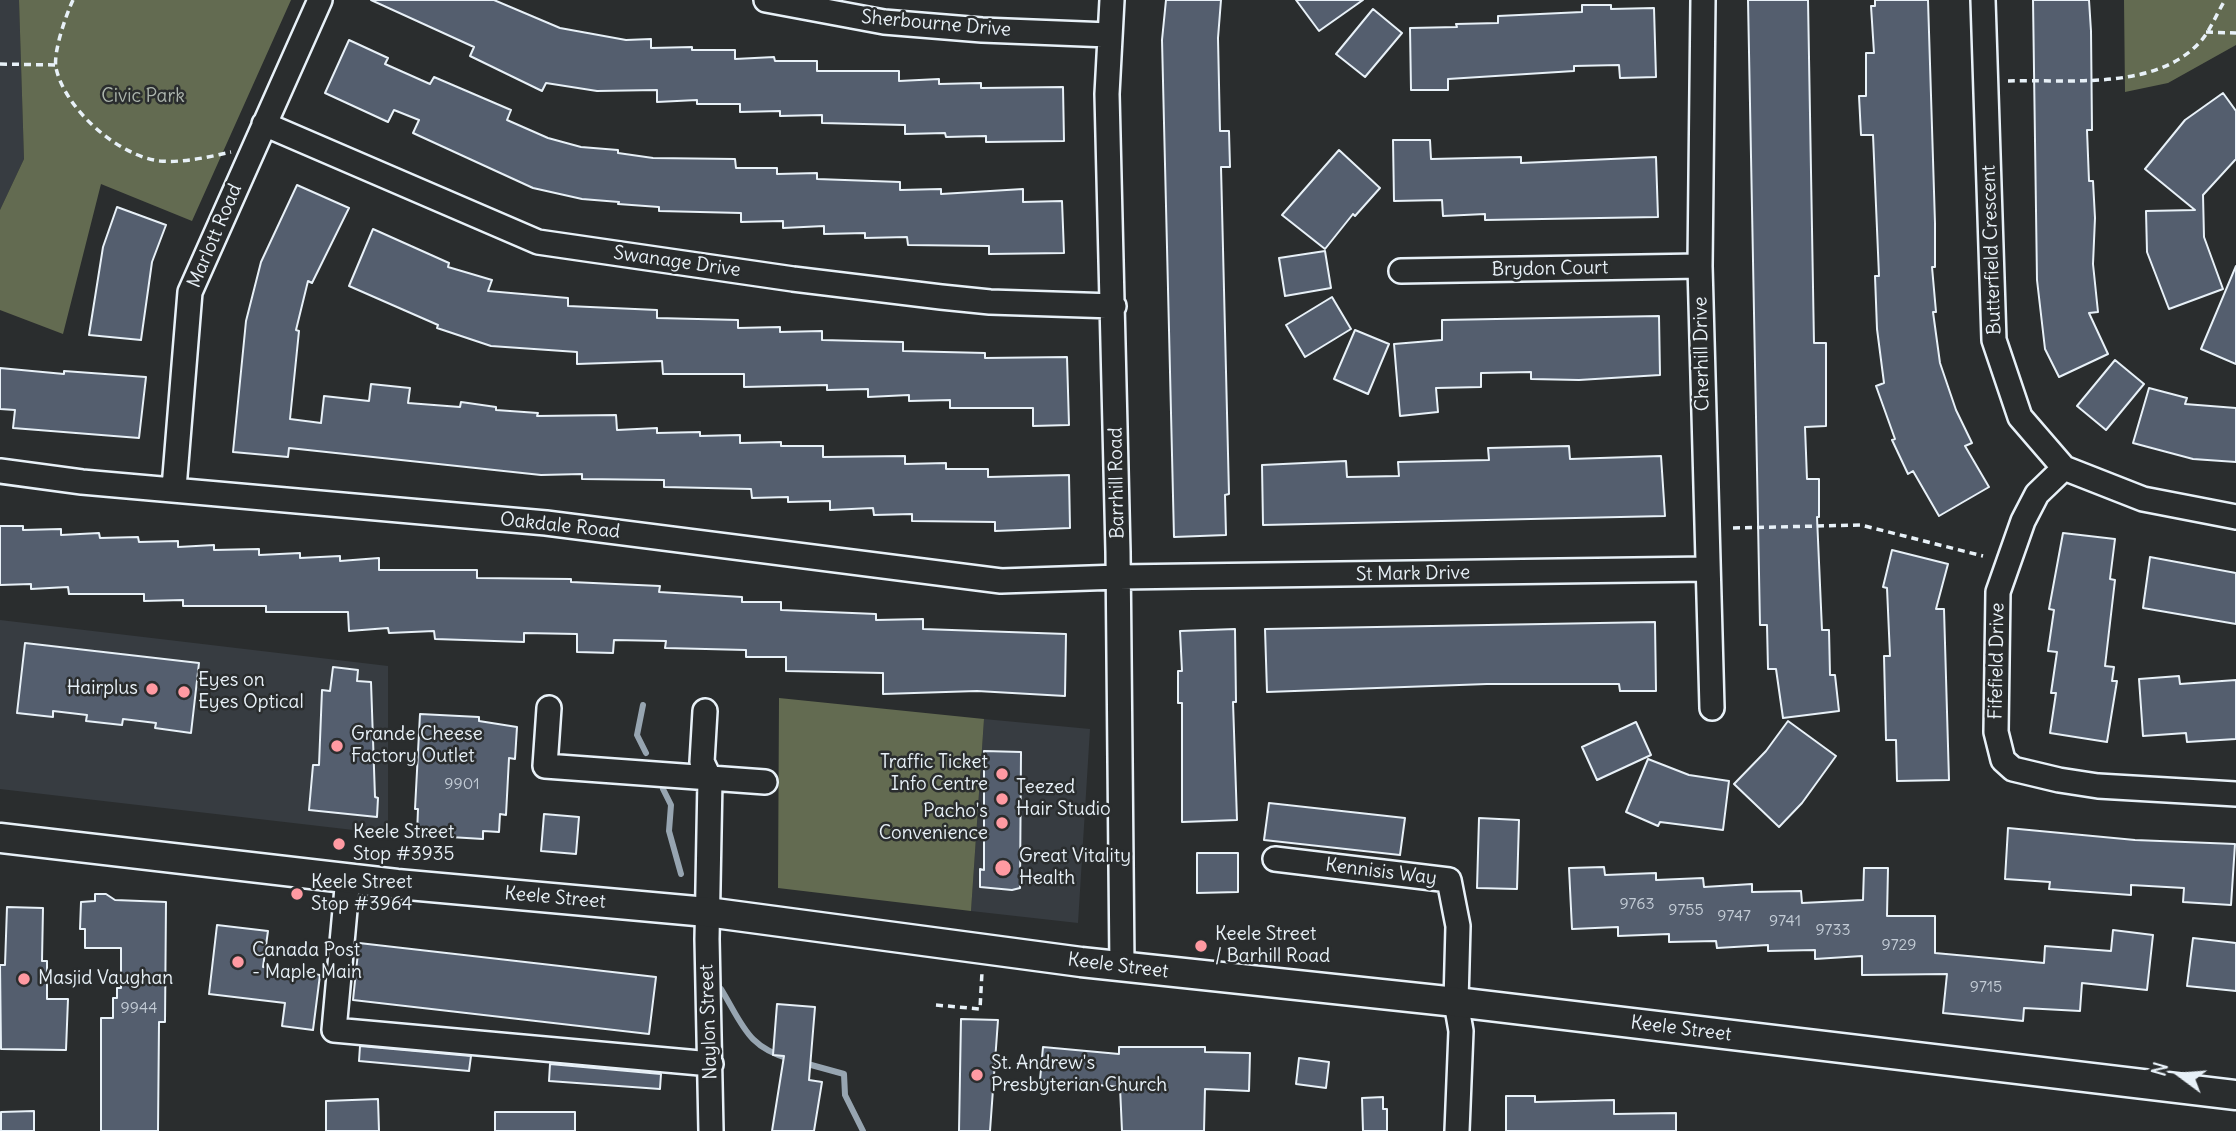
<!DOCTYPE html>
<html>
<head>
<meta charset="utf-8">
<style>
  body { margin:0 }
  #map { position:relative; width:2236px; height:1131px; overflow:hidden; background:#2a2d2e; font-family:Delius,sans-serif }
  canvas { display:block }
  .north { position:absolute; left:2145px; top:1040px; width:70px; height:70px; -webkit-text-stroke:5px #2a2d2e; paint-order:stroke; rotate:286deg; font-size:19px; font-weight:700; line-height:28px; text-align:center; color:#e8f1f8 }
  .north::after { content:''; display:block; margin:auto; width:24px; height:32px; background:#e8f1f8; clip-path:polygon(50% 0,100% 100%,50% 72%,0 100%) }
</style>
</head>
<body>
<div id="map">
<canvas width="2236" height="1131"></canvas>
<div class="north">N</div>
</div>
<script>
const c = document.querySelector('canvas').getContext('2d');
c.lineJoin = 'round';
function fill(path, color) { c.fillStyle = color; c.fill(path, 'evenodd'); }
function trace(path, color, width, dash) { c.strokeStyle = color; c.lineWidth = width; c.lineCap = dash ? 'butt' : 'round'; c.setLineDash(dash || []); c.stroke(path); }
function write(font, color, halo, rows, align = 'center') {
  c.font = font + ' Delius,sans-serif'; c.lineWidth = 5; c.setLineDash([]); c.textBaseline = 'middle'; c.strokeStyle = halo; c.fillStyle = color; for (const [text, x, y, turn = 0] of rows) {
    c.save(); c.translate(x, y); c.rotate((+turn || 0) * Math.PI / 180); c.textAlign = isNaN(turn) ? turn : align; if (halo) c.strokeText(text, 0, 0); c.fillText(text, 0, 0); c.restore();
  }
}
fill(new Path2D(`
  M0,0h19l5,159 -24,51z
  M0,620l388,46v168l-388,-45z
  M984,719l106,10 -12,194 -107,-12z`), '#373c41');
fill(new Path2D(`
  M19,0h272l-99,221 -91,-37 -38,150 -63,-24v-100l24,-51z
  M2124,0h112v45l-68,38 -43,9z
  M779,698l205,21 -13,192 -193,-23z`), '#636b51');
trace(new Path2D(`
  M643,705l-6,30 9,18
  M663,789l8,16 -2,26 12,43
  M721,989c22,36 26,58 69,70
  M804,1063l40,11 1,21 18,36`), '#97a5b1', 6);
const building = new Path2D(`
  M371,0h123l66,28 66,12 25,-1v9l41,-1v3h43v9l39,-2 1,4h42v10h82v10l40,-2v5l42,-1v5l82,-1 1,54 -78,1v-6l-40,1 -1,-4 -40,1v-9l-83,-2v-8l-42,1v-5l-40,1v-8h-43v-4l-40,2v-12l-60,1 -51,-8 -4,8 -72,-35 4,-9z
  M1166,0h55l-3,38 2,93h9l1,36h-9l8,327 -4,1 1,40 -52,2 -12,-497z
  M1296,0h67l-44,31z
  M1748,0h60l6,343h12v83l-21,1 2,52h12v38h-2l5,113h7l1,45h5l4,36 -56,7 -7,-49h-8l-1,-44h-7z
  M1875,0h53l7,223v44h-3l4,45h-3l7,51 16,47 16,33 -7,3 24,41 -50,29 -26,-45 -5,3 -16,-34 3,-1 -19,-53 8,-3 -7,-54 -2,-53h4l-6,-141h-12l-2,-39h7v-43h8l-3,-47h4z
  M2033,0h56l2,31 1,99h-5l2,51h4l2,37 -2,46 5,48 -9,1 19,41 -49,23 -14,-28 -8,-69z
  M1582,5h29v4l43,-1 2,69 -36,1 -1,-13 -45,1v5l-126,8v11h-37l-1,-62 47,-1 -1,-3 42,-1v-7l84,-4z
  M1373,9l29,24 -37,44 -29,-23z
  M349,40l39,18 -3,6 45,20 4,-7 77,33 -4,10 41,18 33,9 37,3v3l35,5 82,1 1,9h41v6l40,-1v6l83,3v8l41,-1v5l82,-5v13l39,-1 2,52 -75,1v-8l-81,-1 -1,-8 -42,1v-5l-41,1v-8l-41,2v-7l-42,1v-9l-82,-2v-4l-41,-3 1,-2 -37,-3 -49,-11 -120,-55 6,-13 -25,-10 -6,12 -63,-29z
  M2223,93l13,18v48l-33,36 1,42 19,52 -54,20 -22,-57 -1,-41 49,-1 -50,-41 40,-49z
  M1393,140h37l1,19 90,-2v6l135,-6 2,60 -173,3v-6l-42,2 -1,-16 -48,1z
  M1339,150l41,38 -25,28 -2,-2 -28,35 -43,-34z
  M297,185l52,23 -37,75 -4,-2 -12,49 3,1 -9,88 31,4 3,-27 45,5 2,-17 39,4 -2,15 52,4 1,-5 35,5v3l42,3 -1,3 79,-1 1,15 40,-2v5l43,-1v4l40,-1v8l41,-1v4h42v11l82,-1v8l41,-1v6h42v8l81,-2 1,53 -75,3v-9l-83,-1v-7l-38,1 -1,-7 -43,2v-9l-42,1v-5l-36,1 -1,-9 -87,-2v-7l-82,-1v-5l-41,1 -252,-27 -1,9 -55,-5 13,-131 15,-59z
  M117,207l49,18 -14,37 -11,78 -52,-5 14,-88z
  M373,229l76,34 -1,4 44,13 -4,11 80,7v8l89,4v8l81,2v8l42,-1v5l42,-1v9l81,2v9l82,2v5l82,-1 2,68 -36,1v-18h-83v-8l-41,1v-6l-41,2v-8l-41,1v-5l-83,2v-13h-81l-1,-13 -85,3v-12l-86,-6 -54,-18 1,-3 -89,-39z
  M1325,251l6,37 -46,8 -6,-38z
  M2236,266v98l-35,-15z
  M1332,297l19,32 -46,28 -19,-32z
  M1659,316l1,59 -81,5 -48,-1v-7l-50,1v14l-45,1 2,24 -38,4 -6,-72 48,-4v-20z
  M1355,330l34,14 -21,50 -34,-15z
  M2115,360l29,24 -38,46 -29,-24z
  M0,368l64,6v-3l82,6 -7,61 -126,-10 2,-18 -15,-1z
  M2149,388l38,10 -2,6 51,4v54l-43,-3 -60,-16z
  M1569,446l1,13 91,-3 4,60 -402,9 -1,-60 84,-4 1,16 52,-1 -1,-14 91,-2 -1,-12z
  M0,526h23v4l38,-1v6l38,-2 1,5 38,-1 1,5 39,-1v6l36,-2v5l45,-1v6l41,-2v5l40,-2v5l39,-3v12h98v8l94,1v3l89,4 -1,6 83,5v5h39v8l95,4v6l47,-1v10l143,5 -1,62 -88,-5 -94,3v-21l-97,-2v-14h-40v-7l-81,-2 1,-7 -52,-1 -1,13 -36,-1v-18l-53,-1v9l-89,-3 -1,-8 -45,2 -1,-5 -39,3 -1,-19h-82v-6h-83v-6l-39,1v-7h-75l-1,-7 -37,2v-5l-31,1z
  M2063,533l52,6 -5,40 5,1 -10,86 9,1 -2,14h5l-10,61 -57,-9 6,-40h-5l6,-41 -9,-1 6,-41 -5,-1z
  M1892,550l56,14 -12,45h8l5,171 -52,1 -1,-41h-10l-2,-84h6l-3,-68 -4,-1z
  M2150,557l86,16v51l-93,-16z
  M1655,622l1,69h-36l-1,-7h-132l-220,8 -2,-63z
  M1235,629l1,73h-3l4,118 -55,2v-119h-4v-32h4l-2,-40z
  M25,643l174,20 -8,70 -36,-5 1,-5 -33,-4 -1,6 -36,-4 1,-6 -34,-4v6l-36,-4z
  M333,667l25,3 -1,11 14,1 4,115 3,1 -1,19 -68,-7 4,-45h6l3,-75 8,1z
  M2179,676l1,8 56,-4v59l-49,3 -1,-9 -43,3 -4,-57z
  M420,714l59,3v4l38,6 -2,32 -6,-1 -3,57 -6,-1 -1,18 -16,-1v8l-66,-4 1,-26h-3z
  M1788,721l48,35 -34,47 -23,24 -45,-43 32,-33z
  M1636,722l15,33 -54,25 -15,-33z
  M984,751l37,1 -1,136 -8,2 -32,-3v-18l4,1z
  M1648,759l41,16 40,6 -6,49 -63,-8 -2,4 -32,-14z
  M1269,803l136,15 -5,37 -136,-15z
  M544,814l35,3 -3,37 -35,-3z
  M1479,818l40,2 -2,69 -40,-1z
  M2008,828l127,12 100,4 -4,61 -48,-3 1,-14 -53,-3v10l-82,-6 1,-7 -45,-3z
  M1197,853h41v39l-41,1z
  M1604,867l1,8 51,-2v7l47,-2 1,9 48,-3v8l49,-1 1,12 61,-3 1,-32h24l-1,48h48v37l109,10 1,-17 66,5 2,-21 40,5 -6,55 -65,-7 -2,28 -56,-3 -1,13 -80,-8 4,-39 -85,1v-19l-47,3v-9l-47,1v-6l-51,3 -1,-7 -47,1v-8l-51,2v-9l-46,2 -3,-61z
  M95,894h11l9,6 51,2 -1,120h-6l-1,109h-57v-113h12v-20h4v-10h4v-40h-36v-19h-5l1,-27 14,-1z
  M7,907l36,1 -1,53h5v38h21l-2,51 -65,-1 -1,-84h5z
  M217,925l51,6 -5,36 57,8 -7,55 -31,-4 3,-23 -76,-9z
  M2193,938l43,5v48l-49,-5z
  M359,943l297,34 -7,57 -296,-34z
  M777,1004l38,3 -6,73 13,2 -8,49h-42l12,-75 -11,-1z
  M961,1019l37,1 -8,111h-31z
  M360,1046l111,10 -2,15 -110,-10z
  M1043,1047l76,7v-7h86v5l45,1 -1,38 -44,-2 -1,42h-82l-2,-44 -80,-7z
  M1299,1058l30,4 -3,26 -30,-4z
  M550,1064l111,10 -1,15 -111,-8z
  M1506,1096h29v6l79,-2v14l62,-1v18h-170z
  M1383,1097v12h4v22h-24l-1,-33z
  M378,1099l1,32h-53v-30z
  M34,1111v20h-33v-19z
  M495,1112h80v19h-80z`);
fill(building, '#545e6e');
trace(building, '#e8f1f8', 2);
const minor = new Path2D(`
  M766,0l118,22 98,8 127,5
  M1112,0l-5,94 11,458 4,414
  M1703,0l-3,266 12,442
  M1983,0l11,340 26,77 44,51 79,31 93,18
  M264,124l274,118 255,37 148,18 49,5 124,4
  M1401,271l299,-5
  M2064,468l-27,26 -14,27 -25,71 -2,140 7,28 10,9 46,11 39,6 138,8
  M0,471l82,11 464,41 455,58 118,-4 588,-8
  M174,488l16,-196 130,-292
  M549,708l-4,58 220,16
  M705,711l-3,51 8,17 -3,160 4,192
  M1275,859l174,21 9,46 -2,76 5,29 -4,100
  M348,877l-14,153 377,34`);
const major = new Path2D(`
  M0,838l397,46 310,28 374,50 375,40 780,93`);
trace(minor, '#e8f1f8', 28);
trace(major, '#e8f1f8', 33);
trace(new Path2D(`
  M73,0c-7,15 -20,52 -17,68 9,41 62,88 104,93 23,2 49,-4 71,-9
  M2206,32l30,1
  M0,64l55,1
  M2008,81c62,-2 147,10 192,-39 10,-11 17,-29 25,-42
  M1733,528l128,-3 122,31
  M936,1005l44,4 2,-37`), '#e8f1f8', 3.5, [7, 5]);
trace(minor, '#2a2d2e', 23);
trace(major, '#2a2d2e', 28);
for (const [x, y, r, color] of [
  [152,689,7,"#ff9aa2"],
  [184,692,7,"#ff9aa2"],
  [337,746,7,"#ff9aa2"],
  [1002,774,7,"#ff9aa2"],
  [1002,799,7,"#ff9aa2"],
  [1002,823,7,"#ff9aa2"],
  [339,844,7,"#ff9aa2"],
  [1003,868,9,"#ff9aa2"],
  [297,894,7,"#ff9aa2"],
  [1201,946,7,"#ff9aa2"],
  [238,962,7,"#ff9aa2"],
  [24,979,7,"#ff9aa2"],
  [977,1075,7,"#ff9aa2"]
]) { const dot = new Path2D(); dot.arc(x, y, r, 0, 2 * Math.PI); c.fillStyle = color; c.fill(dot); trace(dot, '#2a2d2e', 2.5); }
write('16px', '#c3ccd6', null, [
  ["9901",462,784],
  ["9763",1637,904],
  ["9755",1686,910],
  ["9747",1734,916],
  ["9741",1785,921],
  ["9733",1833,930],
  ["9729",1899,945],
  ["9715",1986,987],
  ["9944",139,1008]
]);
write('19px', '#e8f1f8', '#2a2d2e', [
  ["Sherbourne Drive",936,24,5],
  ["Marlott Road",215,236,-67],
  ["Butterfield Crescent",1992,250,-92],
  ["Swanage Drive",677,262,8],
  ["Brydon Court",1550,269,-1],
  ["Cherhill Drive",1702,354,-91],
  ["Barrhill Road",1117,483,-91],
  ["Oakdale Road",560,526,6],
  ["St Mark Drive",1413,574,-1],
  ["Fifefield Drive",1997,661,-89],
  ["Kennisis Way",1381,872,7],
  ["Keele Street",555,898,5],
  ["Keele Street",1118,966,7],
  ["Naylon Street",709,1022,-92],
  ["Keele Street",1681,1029,7]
]);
write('19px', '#acb5ad', '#2a2d2e', [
  ["Civic Park",143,97]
]);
write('19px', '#e8f1f8', '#2a2d2e', [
  ["Eyes on",198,681],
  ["Eyes Optical",198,703],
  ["Hairplus",138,689,"right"],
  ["Grande Cheese",351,735],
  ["Factory Outlet",351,757],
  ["Traffic Ticket",988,763,"right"],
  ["Info Centre",988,785,"right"],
  ["Teezed",1016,788],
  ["Hair Studio",1016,810],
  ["Pacho's",988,812,"right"],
  ["Convenience",988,834,"right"],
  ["Keele Street",353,833],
  ["Stop #3935",353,855],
  ["Great Vitality",1019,857],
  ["Health",1019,879],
  ["Keele Street",311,883],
  ["Stop #3964",311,905],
  ["Keele Street",1215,935],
  ["/ Barhill Road",1215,957],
  ["Canada Post",252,951],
  ["- Maple Main",252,973],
  ["Masjid Vaughan",38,979],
  ["St. Andrew's",991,1064],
  ["Presbyterian Church",991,1086]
], 'left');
</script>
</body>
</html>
